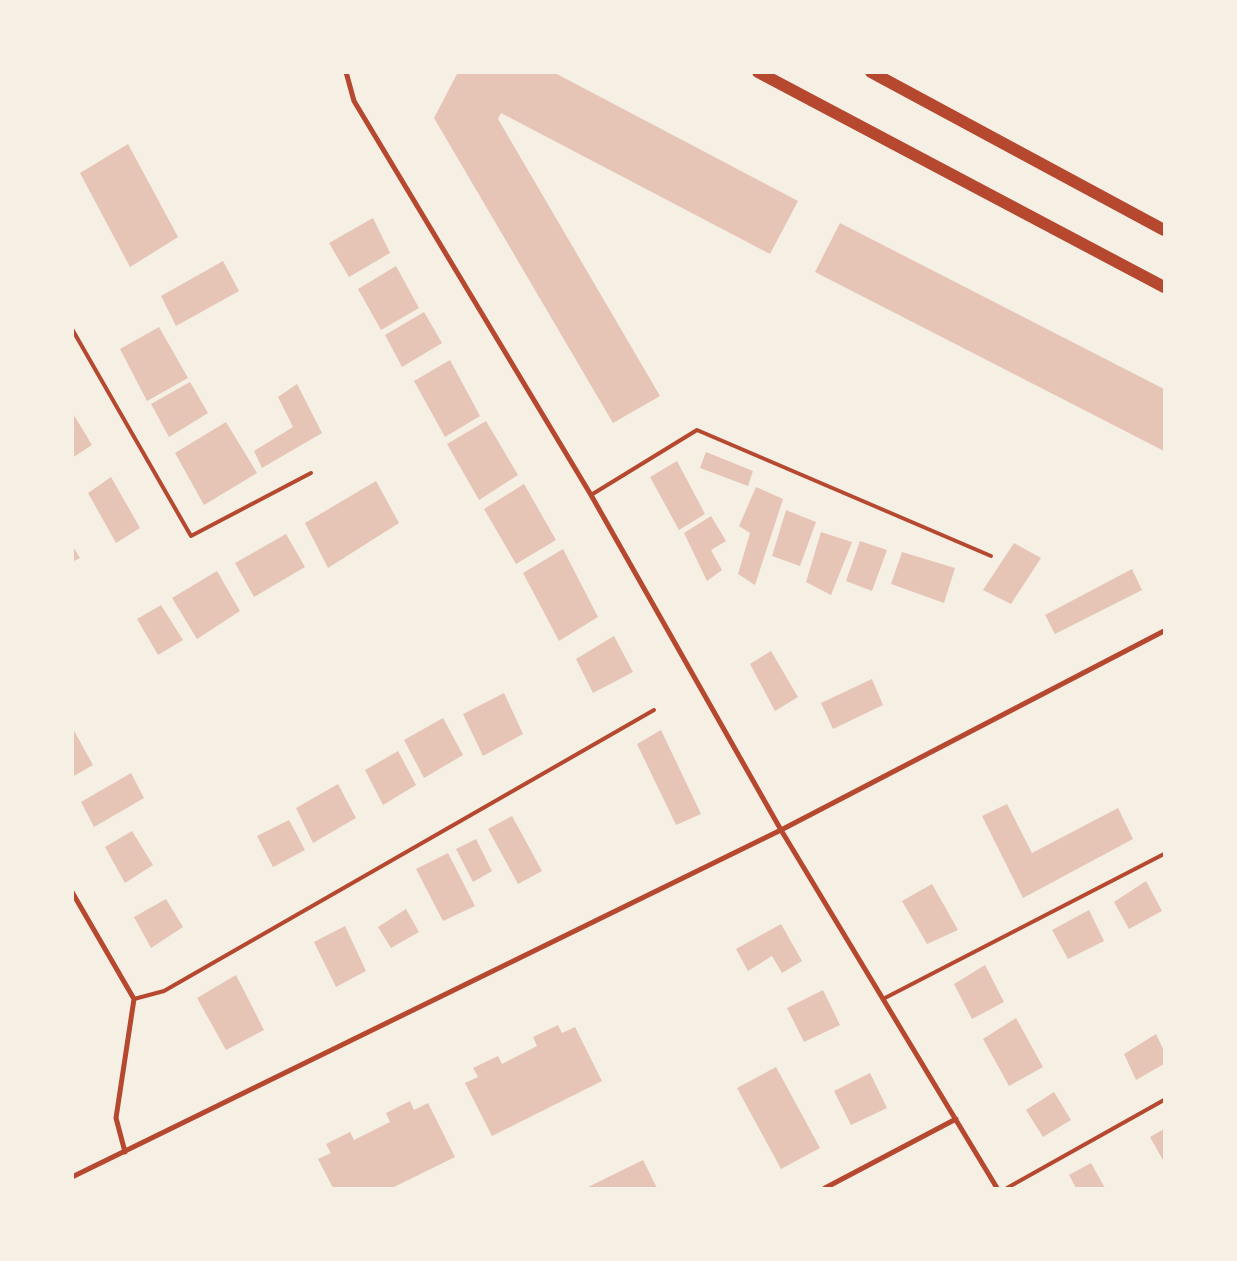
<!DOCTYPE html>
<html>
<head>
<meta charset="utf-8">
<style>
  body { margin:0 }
  #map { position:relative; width:1237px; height:1261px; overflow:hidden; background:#f6efe4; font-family:"Source Serif 4",serif }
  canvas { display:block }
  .frame { position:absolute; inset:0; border:74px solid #f6efe4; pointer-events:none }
</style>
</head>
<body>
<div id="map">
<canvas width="1237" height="1261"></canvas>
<div class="frame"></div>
</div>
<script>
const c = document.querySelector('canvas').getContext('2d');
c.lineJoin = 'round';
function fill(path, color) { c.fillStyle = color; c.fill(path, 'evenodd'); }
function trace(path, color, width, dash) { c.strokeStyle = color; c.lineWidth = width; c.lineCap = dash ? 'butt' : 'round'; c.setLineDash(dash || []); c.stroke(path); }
fill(new Path2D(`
  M458,72h95l245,129 -28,53 -269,-141 -3,6 162,277 -47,27 -179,-305z
  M128,144l50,93 -48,30 -50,-94z
  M373,218l17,35 -41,24 -20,-34z
  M840,223l324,166v62l-349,-179z
  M223,261l16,30 -63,35 -15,-30z
  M396,266l23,42 -38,22 -23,-41z
  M424,312l18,31 -40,24 -17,-32z
  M159,327l29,51 -41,23 -27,-52z
  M450,360l30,56 -35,21 -31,-56z
  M190,382l18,31 -39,24 -18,-33z
  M297,384l25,49 -60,35 -8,-17 39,-24 -15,-30z
  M72,412l20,33 -20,13z
  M486,421l32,54 -39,25 -32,-56z
  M226,422l31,51 -53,32 -29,-52z
  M706,452l47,19 -5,15 -48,-18z
  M677,461l28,53 -26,16 -29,-53z
  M111,477l29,51 -24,15 -28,-50z
  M376,481l23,42 -71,45 -23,-45z
  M524,484l32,56 -40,24 -32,-55z
  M756,487l27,12 -28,86 -17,-11 12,-41 -11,-7z
  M786,510l30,12 -16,44 -28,-10z
  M711,516l15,25 -15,9 11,20 -15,11 -23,-48z
  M821,532l31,10 -21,53 -25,-13z
  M286,534l19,33 -51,30 -19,-34z
  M860,541l27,9 -15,41 -26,-10z
  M1014,543l27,15 -30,46 -28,-14z
  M72,545l8,13 -8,4z
  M563,549l35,68 -39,24 -36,-68z
  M902,552l53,16 -11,35 -53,-19z
  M1132,569l10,21 -87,44 -10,-19z
  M217,571l23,40 -43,28 -25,-41z
  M161,605l22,35 -25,15 -21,-36z
  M614,636l19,36 -40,21 -17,-34z
  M771,651l27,46 -23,14 -25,-47z
  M872,679l11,26 -50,24 -12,-26z
  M504,693l19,41 -40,22 -20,-42z
  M443,718l20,37 -39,23 -20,-38z
  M72,727l21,38 -21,12z
  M661,730l40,84 -25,11 -39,-81z
  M398,751l18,34 -33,20 -18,-35z
  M131,773l13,25 -50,29 -13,-25z
  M338,784l18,34 -43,25 -17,-35z
  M1007,804l25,49 86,-45 15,31 -110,59 -41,-82z
  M512,816l30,55 -24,13 -30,-55z
  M289,820l16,30 -32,17 -16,-31z
  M132,831l21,34 -28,18 -20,-36z
  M476,839l16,32 -19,11 -17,-33z
  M448,853l27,53 -32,15 -27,-52z
  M1146,881l16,30 -33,18 -15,-27z
  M932,884l26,46 -31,14 -25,-43z
  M166,899l17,28 -32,21 -17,-31z
  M406,909l13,23 -28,16 -13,-21z
  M1089,910l15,31 -36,18 -16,-29z
  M781,924l21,37 -20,12 -10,-17 -24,15 -12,-22z
  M345,926l21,45 -30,16 -22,-45z
  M985,965l19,37 -32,17 -18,-35z
  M236,975l28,55 -38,20 -29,-52z
  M823,990l17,35 -36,17 -17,-34z
  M1016,1018l27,49 -34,19 -26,-47z
  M558,1025l4,8 13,-6 27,54 -110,55 -27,-53 13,-6 -5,-9 25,-12 4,8 35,-18 -4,-9z
  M1156,1034l8,17v13l-28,16 -12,-26z
  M776,1067l44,81 -39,21 -44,-81z
  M870,1073l17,35 -36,17 -17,-34z
  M1054,1092l17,28 -28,17 -17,-27z
  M410,1101l4,9 14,-7 27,54 -63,31h-59l-15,-29 13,-6 -5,-9 24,-12 4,8 36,-18 -4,-9z
  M1164,1129v33l-14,-25z
  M643,1160l14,28h-71z
  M1091,1163l14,25h-29l-7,-13z`), '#e6c5b7');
trace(new Path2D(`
  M72,329l119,207 120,-63
  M591,495l106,-65 294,126
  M134,999l30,-8 490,-281
  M883,999l281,-145
  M1007,1188l157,-88`), '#b5482f', 4);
trace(new Path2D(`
  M346,72l8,29 237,394 190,335 216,358
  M72,892l62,107 -18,119 9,34
  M72,1177l709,-347 383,-199
  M825,1188l131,-69`), '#b5482f', 5);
trace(new Path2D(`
  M758,72l406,215
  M871,72l293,158`), '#b5482f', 12);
</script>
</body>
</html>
